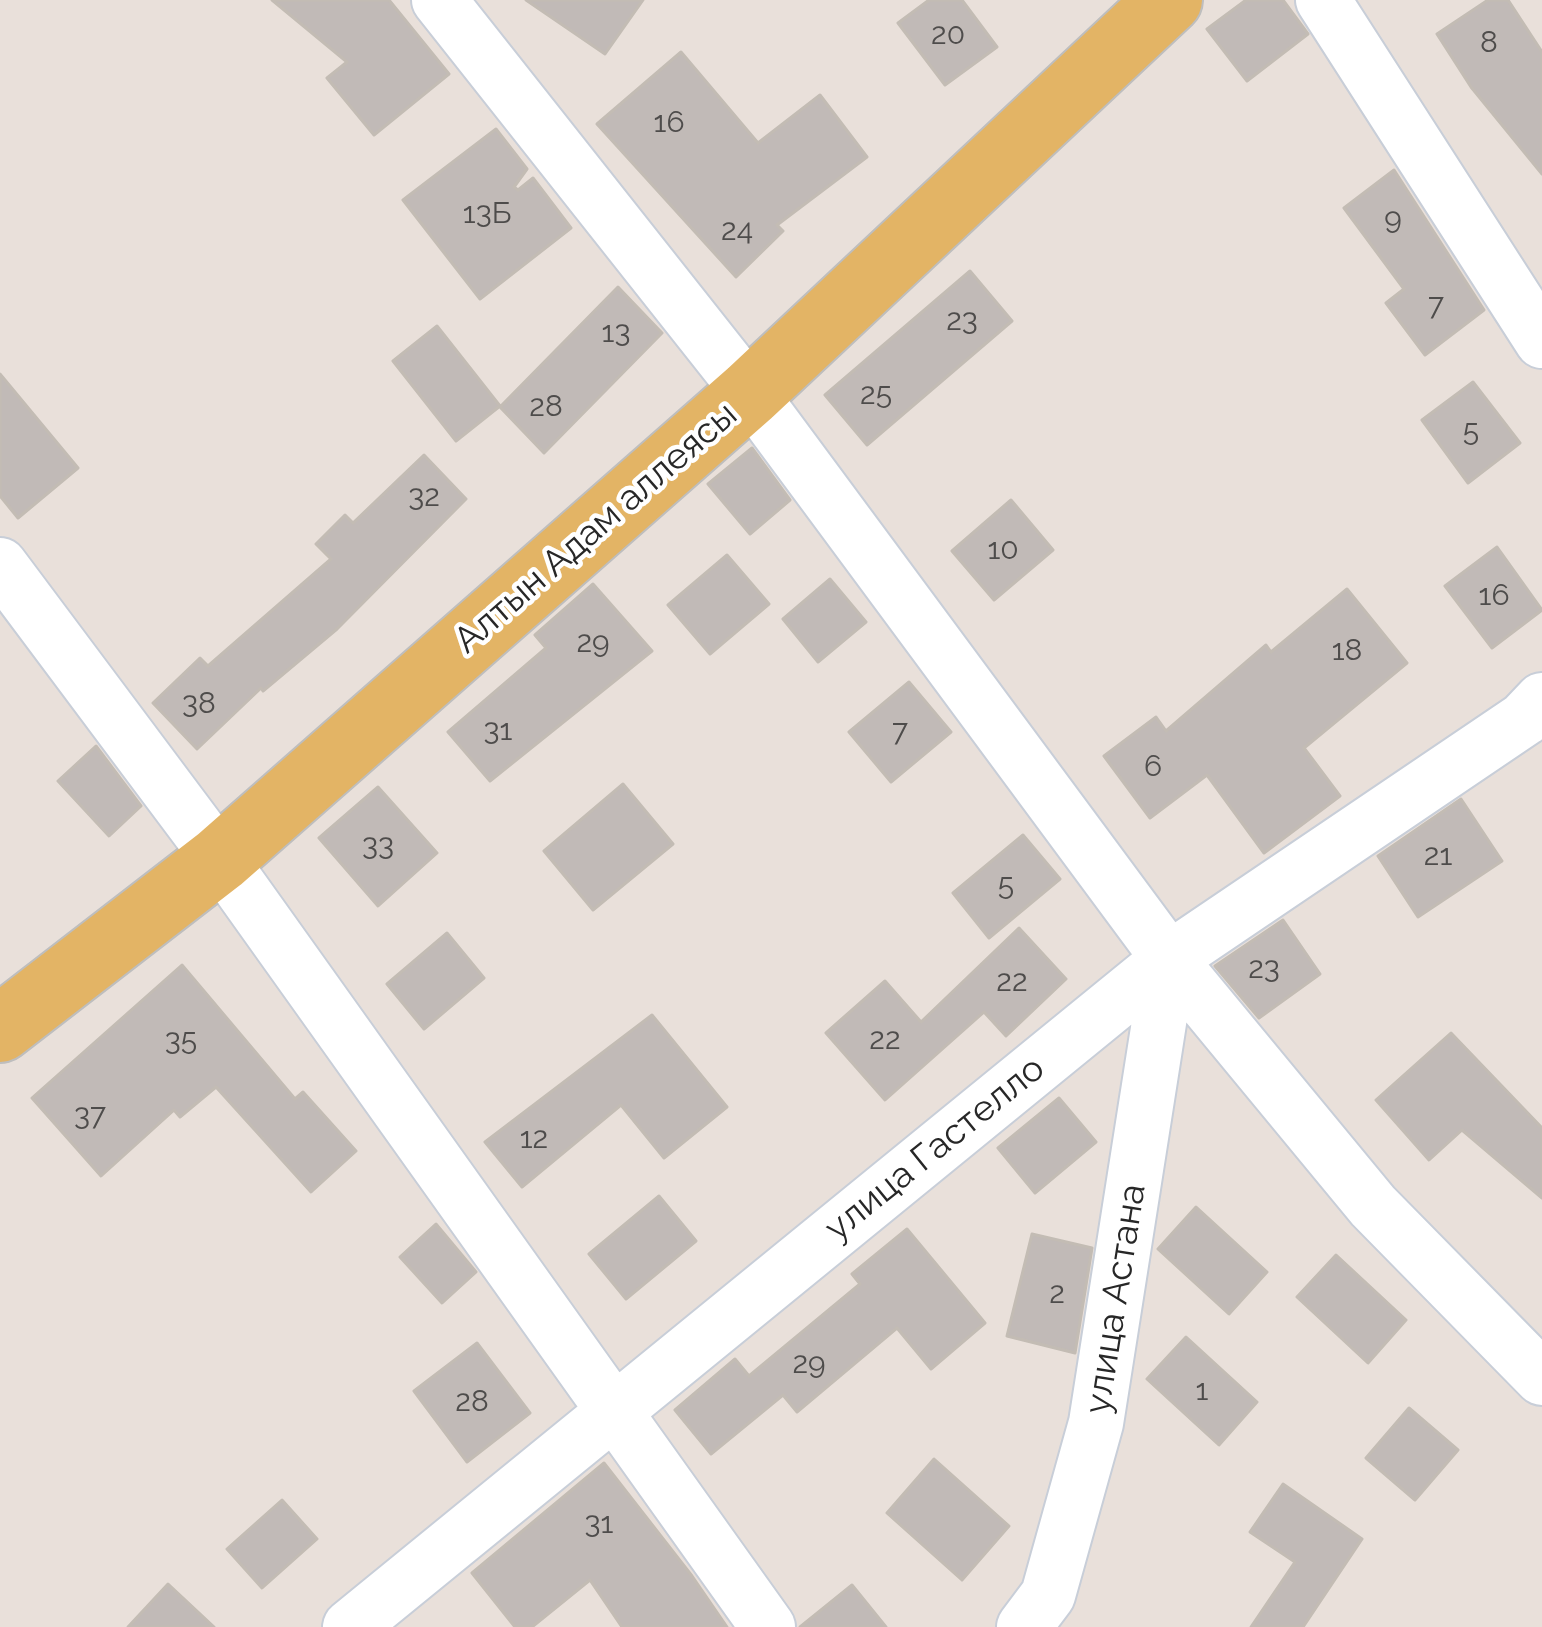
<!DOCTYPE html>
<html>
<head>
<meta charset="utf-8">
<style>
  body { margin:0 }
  canvas { display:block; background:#e9e0da }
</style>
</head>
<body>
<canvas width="1542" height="1627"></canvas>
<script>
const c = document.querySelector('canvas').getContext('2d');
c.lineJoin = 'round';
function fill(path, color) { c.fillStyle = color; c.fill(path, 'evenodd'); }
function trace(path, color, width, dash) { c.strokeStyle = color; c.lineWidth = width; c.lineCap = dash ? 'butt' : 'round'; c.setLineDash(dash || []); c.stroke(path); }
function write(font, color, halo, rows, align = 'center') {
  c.font = font + ' Raleway,sans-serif'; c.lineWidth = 9; c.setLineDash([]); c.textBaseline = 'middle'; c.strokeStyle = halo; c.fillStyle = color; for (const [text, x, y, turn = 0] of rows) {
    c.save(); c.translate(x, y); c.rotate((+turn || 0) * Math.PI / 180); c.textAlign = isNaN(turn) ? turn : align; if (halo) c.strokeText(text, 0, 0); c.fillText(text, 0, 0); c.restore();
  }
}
const building = new Path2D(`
  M272,0h117l60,74 -75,61 -47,-57 20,-16z
  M526,0h117l-38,54z
  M929,0h33l35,47 -52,38 -47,-62z
  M1246,0h37l25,34 -61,47 -40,-52z
  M1488,0h20l34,52v122l-71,-87 -34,-53z
  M681,52l77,91 62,-48 47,62 -90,68 6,6 -47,46 -139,-153z
  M496,129l31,40 -13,18 4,3 15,-12 38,50 -91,71 -77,-99z
  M1394,170l90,140 -59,45 -39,-52 18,-14 -60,-81z
  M970,271l42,50 -145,124 -42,-50z
  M618,287l44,46 -118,120 -44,-46z
  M437,326l63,80 -44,35 -63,-80z
  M0,374l78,94 -60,50 -18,-22z
  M1473,382l47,61 -52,40 -46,-63z
  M752,448l38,52 -40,34 -42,-50z
  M424,455l42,44 -129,130 -74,62 -2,-3 -64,61 -44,-46 47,-45 8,8 123,-107 -15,-15 29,-29 8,8z
  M1011,500l42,50 -59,50 -42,-49z
  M1497,547l45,63 -50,38 -47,-62z
  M727,555l42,49 -59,50 -42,-49z
  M830,579l36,43 -48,40 -35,-43z
  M593,584l59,67 -162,130 -42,-49 98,-84 -11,-13z
  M1347,589l60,74 -103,85 36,48 -76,57 -57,-78 -57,43 -46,-62 52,-39 10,14 100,-86 5,7z
  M909,682l42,50 -60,50 -42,-50z
  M96,746l45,60 -32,30 -51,-55z
  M623,784l50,60 -80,66 -49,-59z
  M378,787l59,66 -59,53 -59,-68z
  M1461,799l41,62 -84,56 -40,-61z
  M1023,835l37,44 -71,59 -36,-45z
  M1283,920l37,54 -61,44 -44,-52z
  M1019,928l47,51 -60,57 -22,-24 -99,88 -59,-67 59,-52 36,41z
  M447,933l37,45 -60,51 -37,-45z
  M182,965l113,134 8,-7 53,59 -45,41 -95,-105 -36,30 -6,-7 -73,66 -69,-78z
  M652,1015l75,92 -63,51 -43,-53 -99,82 -37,-45z
  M1451,1033l91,95v70l-80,-68 -33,30 -53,-60z
  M1059,1098l37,44 -61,51 -37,-45z
  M659,1196l37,45 -70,58 -37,-45z
  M1196,1207l71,65 -38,42 -71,-65z
  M436,1224l40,48 -34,31 -42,-46z
  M907,1229l78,94 -54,46 -34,-41 -100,84 -14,-17 -72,59 -36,-44 60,-51 14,17 111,-92 -8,-10z
  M1032,1234l60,14 -17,105 -68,-17z
  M1336,1255l70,65 -38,43 -71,-66z
  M1186,1337l71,65 -38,43 -72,-66z
  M477,1343l53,70 -63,49 -53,-71z
  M1409,1408l49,42 -43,50 -49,-42z
  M934,1459l75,67 -47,54 -75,-67z
  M604,1463l88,113 35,51h-105l-32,-47 -58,47h-17l-43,-54z
  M1283,1484l79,55 -59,88h-52l44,-65 -45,-30z
  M282,1500l35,39 -55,49 -35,-39z
  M168,1584l46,43h-86z
  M852,1585l34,42h-86z`);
fill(building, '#c1bab7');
trace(building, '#c3bcb4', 3);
const minor = new Path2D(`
  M439,0l311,393 419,566 204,247 169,172
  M1323,0l219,341
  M0,565l220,294 548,768
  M350,1627l819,-668 355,-240 18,-19
  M1024,1627l24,-32 48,-172 73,-464`);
const major = new Path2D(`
  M0,1029l220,-170 530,-466 419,-393`);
trace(minor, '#c8ced8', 58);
trace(major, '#bebebe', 70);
trace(minor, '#fff', 54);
trace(major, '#e3b465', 66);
write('30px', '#4e4c4b', null, [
  ["20",948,35],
  ["8",1489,43],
  ["16",669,123],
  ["13Б",487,214],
  ["9",1393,219],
  ["24",737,231],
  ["7",1436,306],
  ["23",962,321],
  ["13",616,333],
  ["25",876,395],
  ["28",546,407],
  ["5",1471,432],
  ["32",424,497],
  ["10",1003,550],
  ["16",1494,596],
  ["29",593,643],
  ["18",1347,651],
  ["38",199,704],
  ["31",498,731],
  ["7",900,732],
  ["6",1153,767],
  ["33",378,846],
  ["21",1438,856],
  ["5",1006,886],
  ["23",1264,969],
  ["22",1012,982],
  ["22",885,1040],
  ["35",181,1041],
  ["37",90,1116],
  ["12",534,1139],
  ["2",1057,1294],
  ["29",809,1364],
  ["1",1202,1391],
  ["28",472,1402],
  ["31",599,1524]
]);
write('36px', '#272727', '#fff', [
  ["Алтын Адам аллеясы",596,528,-41],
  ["улица Гастелло",935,1149,-39],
  ["улица Астана",1116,1299,-81]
]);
</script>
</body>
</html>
